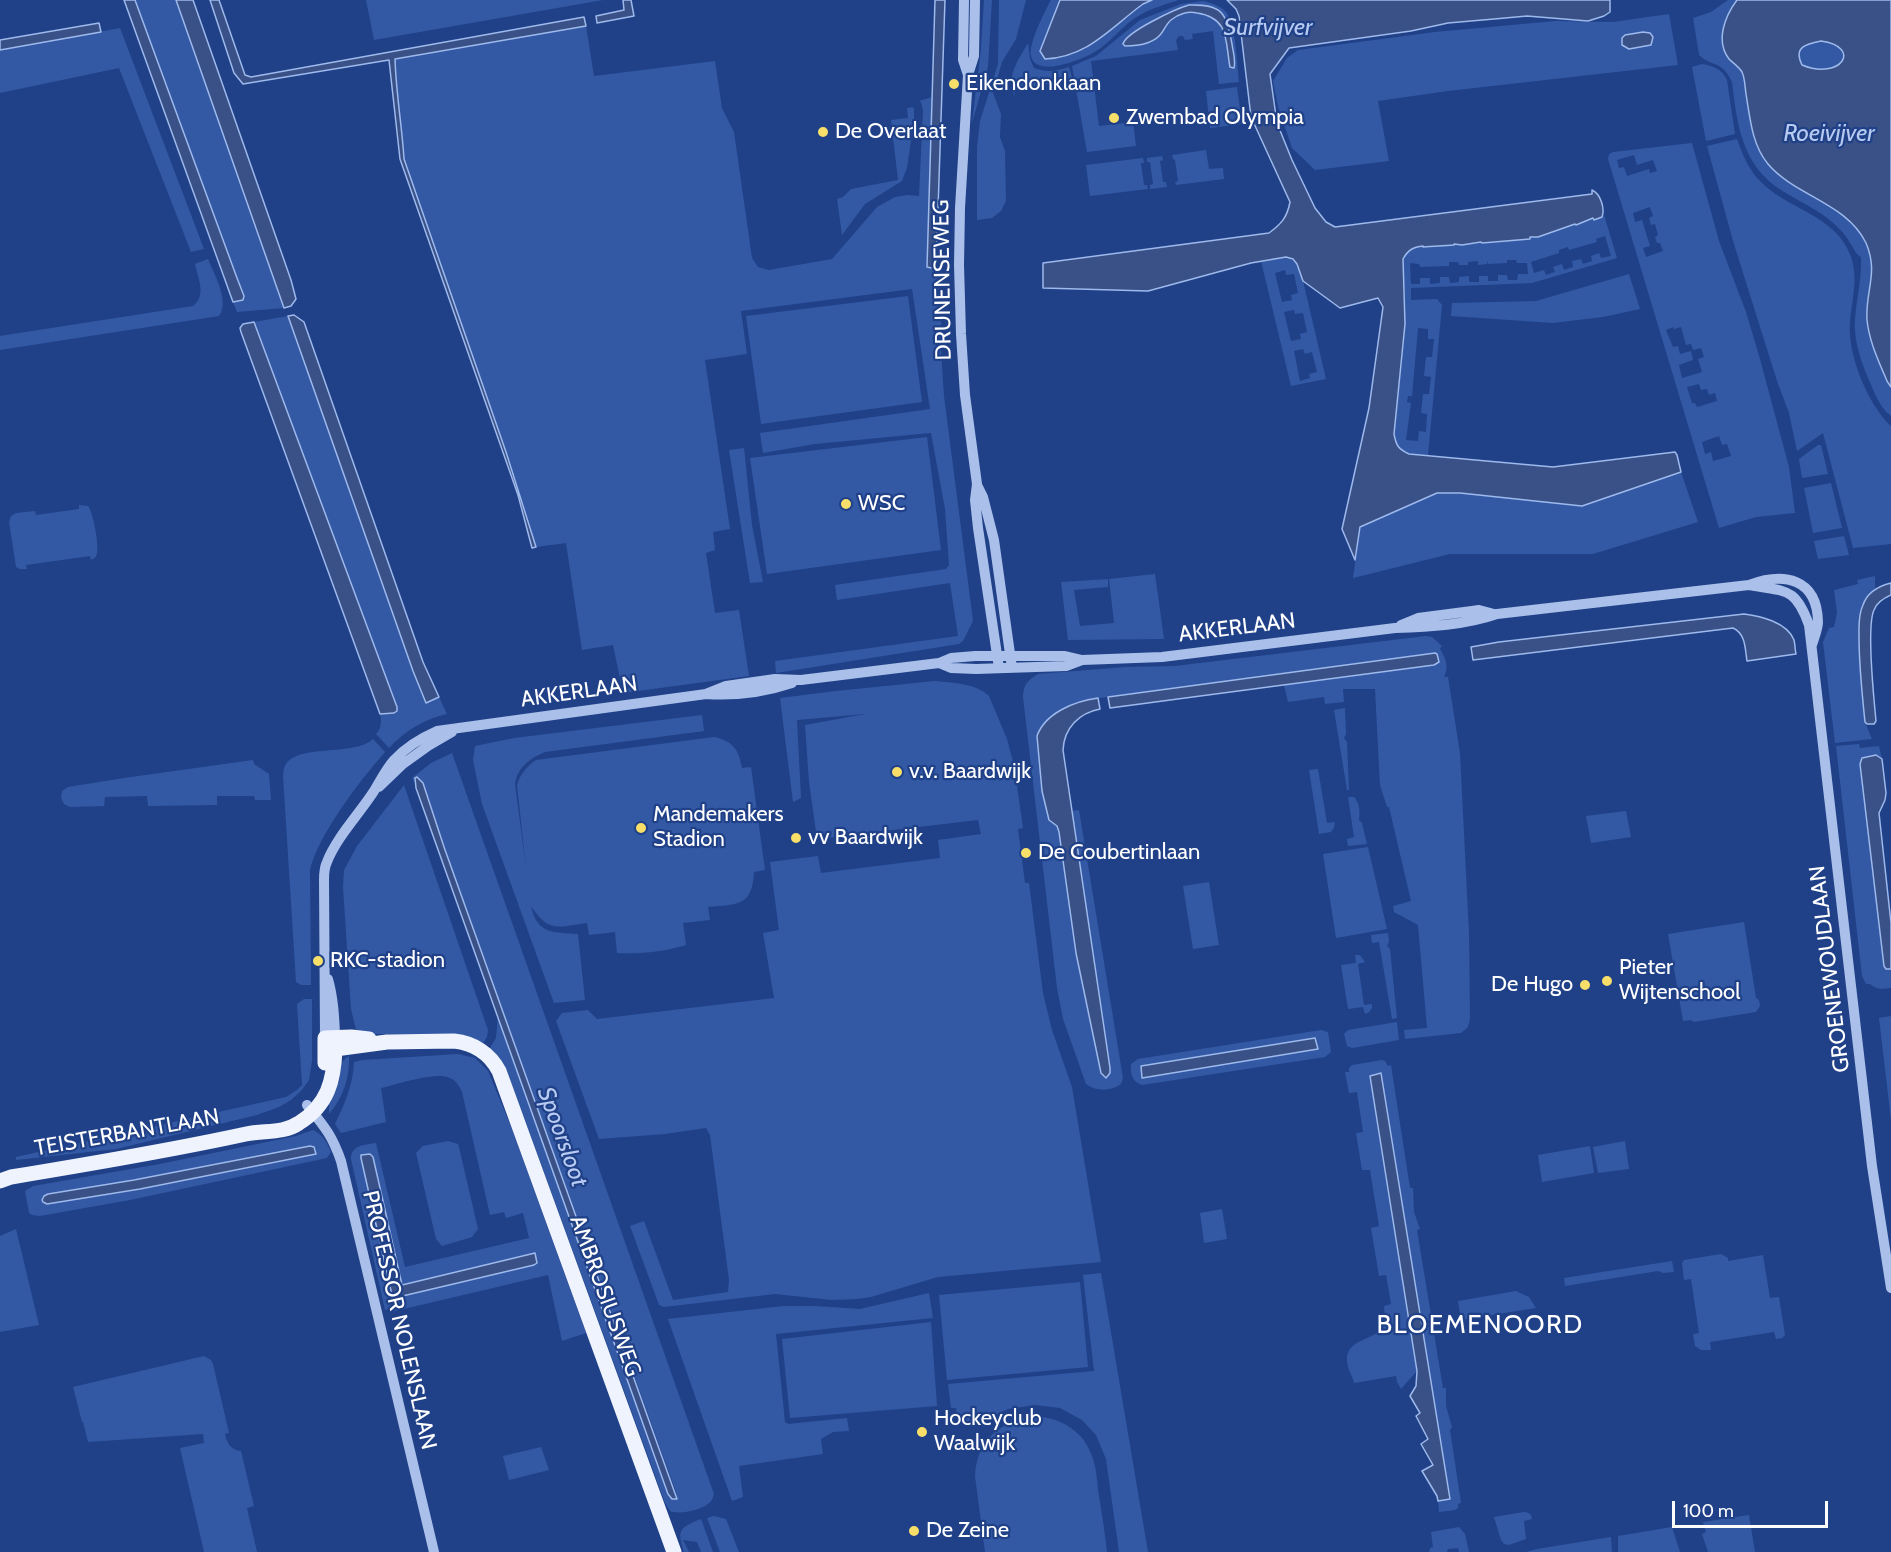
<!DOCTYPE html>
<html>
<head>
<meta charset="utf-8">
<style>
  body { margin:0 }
  #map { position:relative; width:1891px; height:1552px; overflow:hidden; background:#204188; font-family:Cabin,sans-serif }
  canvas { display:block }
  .scale { position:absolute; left:1672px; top:1501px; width:156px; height:27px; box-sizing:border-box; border:3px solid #fff; border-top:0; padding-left:8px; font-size:18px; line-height:21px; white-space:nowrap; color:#fff; -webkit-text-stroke:4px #204188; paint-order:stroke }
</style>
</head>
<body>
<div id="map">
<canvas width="1891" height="1552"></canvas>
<div class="scale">100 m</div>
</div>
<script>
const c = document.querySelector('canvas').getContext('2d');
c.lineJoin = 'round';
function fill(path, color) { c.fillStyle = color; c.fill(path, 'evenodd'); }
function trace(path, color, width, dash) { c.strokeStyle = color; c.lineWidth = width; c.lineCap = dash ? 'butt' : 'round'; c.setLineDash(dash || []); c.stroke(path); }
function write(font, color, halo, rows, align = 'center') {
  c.font = font + ' Cabin,sans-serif'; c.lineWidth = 4.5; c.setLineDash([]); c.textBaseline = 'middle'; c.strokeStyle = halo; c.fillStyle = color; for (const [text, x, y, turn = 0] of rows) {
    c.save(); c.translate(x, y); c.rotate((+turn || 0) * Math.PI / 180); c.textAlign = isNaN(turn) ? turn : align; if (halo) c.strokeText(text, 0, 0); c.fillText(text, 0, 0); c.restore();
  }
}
fill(new Path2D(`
  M135,0h41l108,308 -47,4 -4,-10 10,-2 -6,-22z
  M366,0h237l-229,40z
  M984,0h8l-4,67 -16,56 9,-74z
  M999,0h27l-10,39 -14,23 -9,31 8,21 -1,23 5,14 1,50 -5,10 -9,7 -15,2v-73l3,-26 18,-57z
  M1051,0h9l-20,51 46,-3 57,-44 9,-4h27c-13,4 -27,8 -39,15 -18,10 -29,28 -47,38 -13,7 -57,25 -62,3 -3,-12 14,-45 20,-56z
  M1728,0h9c-12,16 -22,41 -8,59 4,5 10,8 13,13 3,6 3,16 4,23 4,23 6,50 22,69 27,32 79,39 98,80 13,29 -1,47 1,76 2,19 11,39 18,57 2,4 5,8 6,12 0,8 0,19 0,27 -10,-7 -15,-20 -20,-31 -9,-21 -18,-44 -16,-67 2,-21 7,-41 6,-61 -6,-3 -7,-9 -11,-14 -4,-8 -11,-15 -18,-21 -15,-13 -34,-21 -51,-32 -39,-25 -44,-65 -49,-108 -11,-23 -19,-14 -33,-27l-6,-37 18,-6z
  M1203,1c8,2 16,4 22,10 11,11 12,54 14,71l-20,2 -6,-53 -21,3 1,5 -8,1 -2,-4h-4l-3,4 2,10 -87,11 8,65 34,-4 3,24 -49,6 -15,-86 24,-10 44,-36 41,-16z
  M1669,14l9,51 -230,26 -70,10 11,60 -74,9 -23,-22 -14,-41 -5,-26 14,-23 11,-8 137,-18 121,-11 57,1z
  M586,26l8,50 121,-15 7,47 12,24 18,126 6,9 11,3 63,-11 45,-52 18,-10 13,-2 11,1 4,-85 -2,-9 -2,-1 13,-4 -5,170 14,2v82l3,45 29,225 -10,20 -4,3 -183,29 -1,-12 183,-25 -8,-53 -113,17 -2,-15 111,-16 3,-4 -4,-56 -14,-76 -116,11 -52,9 -3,-20 170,-24 -18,-120 -171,22 6,43 -42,6 25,169 -17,3 2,18 -9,3 9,60 24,-3 10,66 -126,17 -10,-48 -31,5 -16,-107 -30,4 -30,-95 -102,-293c-2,-33 -8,-66 -9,-100z
  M120,28l84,221 -13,3 -72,-184 -119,25v-43z
  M1821,41c41,6 21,41 -19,24 -9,-18 4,-21 19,-24z
  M1028,43l2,16 4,9c13,5 23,3 35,-1l4,14 -59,7 1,8c-10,-19 4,-37 13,-53z
  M1702,64c12,2 20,5 25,16l8,54 -29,7 -14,-74z
  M1237,87l5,37 -32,4 -4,-37z
  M913,107l1,3v10l-7,48 -5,13 -37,23 -23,31 -5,-36 6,-2 8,-8 47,-9 -7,-60 17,-2 -1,-10z
  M1737,139c5,14 11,29 21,40 27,30 76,35 92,75 9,23 2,45 0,68 -3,32 18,83 41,104v118l-38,4 -30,-115 -26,18 -8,-38 -12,-32 -44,-140 -26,-95z
  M1692,143l27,98 27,71 14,47 29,108 6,46 -39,4 -37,11 -111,-369 1,-5 4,-2zM1634,155l3,10 16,-5 4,11 -7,2 -1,-4 -22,7 -3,-9 -5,1 -2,-8zM1650,207l3,9 -4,2 2,7 4,-1 3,11 -3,2 2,6h3l3,8 -17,6 -3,-9 7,-2 -8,-26 -7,2 -2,-9zM1673,327l1,2 7,-2 5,18 5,-1 2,6 8,-2 3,9 -6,2 4,13 -20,6 -3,-13 14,-5 -2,-9 -11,3 -2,-8 -5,1 -7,-17zM1699,384l2,6 6,-1 2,6 6,-2 2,8 -20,6 -2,-4h-3l-5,-16zM1719,436l3,9 5,-1 4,12 -18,5 -2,-9 -6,2 -3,-12z
  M1206,150l3,19 14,-1 1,11 -48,6 -1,-3 3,-1 -3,-21 -2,-1 -1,-4z
  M1162,156l1,4 -3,1 3,21h3l1,5 -17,2v-4l3,-1 -3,-22h-3v-4z
  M1143,158l1,5h-3l3,22h3l1,4 -58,7 -4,-31z
  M1604,215l13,43 -85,25 -121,5v12l26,-1 5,6 -14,150c-19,-1 -31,1 -34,-21l10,-93 1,-42 -2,-40 4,-7 8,-5 86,-5 37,-7 1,1 36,-12 1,1 18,-7 1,1 7,-2zM1605,236l6,20 -10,2 -2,-5 -8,3 1,5 -9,3 -2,-5 -9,2 1,6 -9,3 -2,-6 -9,3 2,5 -9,3 -2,-5 -10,3 -3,-11 28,-9v-3l9,-3 1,3 28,-8 -1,-3zM1507,260h9l1,3h10l1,11h-10l-1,6h-9l-1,-5h-9v6h-10v-5h-9v6h-10v-6l-10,1v5l-9,1 -1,-6h-9v6l-10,1v-6h-10v6h-9l-1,-21 9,1 1,3 29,-1v-4h9l1,3h9v-3l10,-1v4l9,-1v-3l1,3 19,-1zM1418,328l10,1v10h6l-2,18h-6l-2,19 7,1 -2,17h-6l-2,19 6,1 -1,18 -7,-1 -1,10 -12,-1 5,-37 -4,-1 1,-6h4z
  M1286,257l9,4 6,11 25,107 -35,7 -30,-125zM1285,270l1,5 8,-1 4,19 -7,2 1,5 -10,2 -7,-29zM1294,310l1,4 8,-1 4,19 -7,2 1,5 -10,2 -7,-29zM1303,349l2,5 7,-2 5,20 -8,2 1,4 -10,3 -6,-30z
  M208,259c6,15 22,42 11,57l-219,34v-14l193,-30c14,-11 5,-27 2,-42z
  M1629,274l11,35 -37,8 -50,6 -102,-7 1,-13 84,-2z
  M908,296l14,106 -161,22 -15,-108z
  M288,316l125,355 13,31 13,-5 8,17c-23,5 -42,17 -58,34l-13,-14c5,-5 6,-12 4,-20l14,-1 3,-6 -143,-385z
  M927,437l14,113 -174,24 -17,-116z
  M1818,445h3l7,29 -26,4 -3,-19z
  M744,448l8,77 11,57 -13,1 -21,-133z
  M1681,472l17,50 -105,32h-143l-97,24 7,-51 77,-34h23l122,13z
  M1831,483l11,45 -29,5 -9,-45z
  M79,505l9,1c5,6 11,38 9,47 -1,5 -3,5 -6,7l-1,-4 -64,9 1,4h-7l-4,-2 -7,-45 2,-6 5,-3 19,-2 1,4 43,-6z
  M1844,536l5,19 -31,4 -4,-18z
  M1155,574l9,65 -96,1 -7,-58 47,-3v8l-34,3 6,36 34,-3 -5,-44z
  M1875,576v13l-7,7 -3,126 7,17 -37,4 -12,-101 6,-14 5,-1 3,-14 -3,-23 24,-6 -1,-4z
  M1426,636l6,1 10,9 -2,3c6,9 9,19 4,28h4l12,76 9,180 1,86 -2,8 -7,6 -56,6 -1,-9 23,-2 -9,-103 -24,-13 -1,-6 18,-5 -22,-94h-2l-7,-22 -5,-96h-32l1,13 -19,2 -1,-7 -36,5 -4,-17 150,-20v-12l-342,46c-23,8 -36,12 -53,30l20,103 17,121 25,120 2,3 7,-8 -38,-257 7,-1 44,268 -2,6c-10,7 -25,8 -35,0l-23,-65 -6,-31 -34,-291c1,-13 4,-16 15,-23l88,-7 49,-1z
  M935,681c18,2 41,2 54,15l18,43 7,26 9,63 -5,1 7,54h4l14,110 9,37 20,57 29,175 -163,15 -67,20 -14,2 -25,1 -57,-6 -111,13 -5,-2 -29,-79 14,-5 29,79 55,-8 1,-12 -19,-145 -4,-7 -41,6 -66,5 -43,-118 6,-8 26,-3 9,9 177,-21 -11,-65 16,-3 -9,-68 48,-6 3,17 119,-15 -2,-18 43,-6 -3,-14 -161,19 -8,-57 -4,-57 60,-11 -68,6 4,78 -8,4 -13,-104 56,-7z
  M1345,708l1,26 -2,4 3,4 2,48h-2l-13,-80z
  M702,715l2,16 -159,21c-16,7 -27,15 -30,32l11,84 -9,-83c4,-12 9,-18 19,-25l178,-23c19,4 25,13 28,31l9,-1 14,103 -11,2c-2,35 -16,32 -46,35l2,13 -27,3 3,22c-23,7 -45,9 -69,8l-2,-21 -26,3 -2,-12c-30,4 -38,10 -56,-17 6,29 23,26 47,28l7,66 -31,3 -72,-199 -9,-44 2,-14 39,-8z
  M373,739l12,13c-24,27 -67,83 -75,118l1,115h-10l-5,-3 -13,-206c1,-4 0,-7 2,-10 11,-23 69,-9 88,-27z
  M1859,744l1,4 19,-2 3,13 -3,-3 -19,8 24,202 2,3h5v19c-9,1 -14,2 -21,-4h-4l-4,-8 -26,-230z
  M452,753l262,741c-1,3 -2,7 -5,9 -7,7 -30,12 -39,8l-5,-8 -139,-380 -26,-62 -12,-10 8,-13 2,-23 170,478 9,6 -1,-7 -232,-645 -21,-64 -3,-4 -5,-1 -1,4 -2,-4 19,-15z
  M253,760l1,4 15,10 2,26h-16l-1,-4h-37v9l-69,1 -1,-10 -42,1 -1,9 -34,1 -6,-3 -3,-6 1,-7 6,-4 56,-9z
  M1318,769l9,54 8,-1 -1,6 -3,4 -12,2 -10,-64z
  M404,785l84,245 -1,7 -6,9 -25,-12h-89l-11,-4 -5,-21 -8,-122 1,-17 13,-24z
  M1348,797h6c6,6 6,16 5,23l3,3 5,21 -19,2 -1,-7 7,-2z
  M1626,811l5,26 -40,6 -5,-27z
  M1368,847l19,82 -51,9 -13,-84z
  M1209,882l10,63 -26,4 -10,-63z
  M1744,922l12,76 3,2 1,6 -4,6 -62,10 -3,-2 -8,1 -15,-87z
  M1388,933l1,9 -2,4 3,3 7,69 -5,1 -13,-77 -7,1 -1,-8z
  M1355,955h5l5,7 -7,2 6,41 8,-1v4l-3,4 -4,2 -2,-7 -15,2 -7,-44 15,-2z
  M304,999h8v62l-3,19 -8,11 -10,9 -12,7 -22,8 -141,34 -100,11v-3l270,-60 11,-7 5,-5 -5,-81z
  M1891,1016v104l-12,-102z
  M1397,1022l2,18 -47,8 -5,-2 -3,-12 4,-4z
  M1321,1030l7,2 3,20 -6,5 -183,28c-10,-3 -12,-12 -11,-21l7,-5zM1315,1038l3,11 -176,29 -1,-12z
  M458,1054l17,4 13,13 24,58 74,204 -24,8 -14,-66 -157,37 -1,-3 -5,1 -34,-151c0,-14 13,-14 25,-16l29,124 124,-29 -6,-25 -17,5 -2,-6 -14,3 -28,-123c-3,-6 -5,-11 -12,-14 -14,-7 -54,7 -69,10l5,34 -45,11 -6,-9c10,-21 18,-39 19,-62l9,-2zM370,1154l3,3 29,128 135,-22 -3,2 -140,33z
  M349,1056c1,21 -6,42 -20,58 0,-17 4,-49 20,-58z
  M1382,1060l3,1 3,5 3,-1 19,123h3l1,24 6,17 -3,1 26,158h3v18l6,21 -2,3 11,73 -3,1v4l-3,2 -16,2 -1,-11 12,-2 -69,-426 -11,3 47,295 -16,18 -4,-7 -1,-6 -42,7c-1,-5 -3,-8 -5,-13 -9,-28 14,-27 31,-39l5,-14 -1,-11 7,-2 -5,-29 -7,1 -8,-48 8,-2 -9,-56h-8l-6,-37 7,-1 -6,-40 -8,1 -4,-21h4v-4l3,-3z
  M313,1130c9,4 14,12 18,22l-4,6 -197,42 -90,16 -8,-1 -3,-2 -4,-22 8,-5 127,-22 136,-28zM310,1146l4,1 1,7 -175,35 -93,15 -3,-8 5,-2 85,-14z
  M448,1141l10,3 1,3 19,82 -6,8 -30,9 -6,-7 -20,-86 7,-7z
  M1625,1141l4,28 -31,4 -5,-26z
  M1590,1146l4,27 -52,9 -4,-27z
  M1222,1209l5,30 -23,4 -4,-30z
  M16,1229l23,96 -39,7v-96z
  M1721,1254l7,4v3l35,-6 7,43 9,-1 6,38 -3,3 -6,1 -2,-7 -64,10 1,8h-10l-6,-4 -2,-12 6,-1 -8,-54 -7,1 -2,-17 2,-3z
  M1672,1261l2,11 -11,1 -5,-2 -93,15 -1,-8z
  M1101,1273l47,279h-29l-13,-93 -10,-24 -14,-15 -22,-12 -25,-3 -27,4 -11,5 -9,8 -28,3 -2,-1 -2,-16h-5l-3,-24 146,-13 -11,-96z
  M1080,1282l8,85 -141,13 -8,-85z
  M1516,1291l13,6 7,11 -75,12 -3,-19z
  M929,1293l4,25 -157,16 9,88 3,2 59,-6 2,13 -16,1 -12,7 2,15 -84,12 4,31 -11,4 -64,-182 115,-13h31l46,3z
  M931,1322l6,84 -147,12 -8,-79z
  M204,1356l7,4 2,4 16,69 -4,1c2,10 6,16 16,17l13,55 -7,2 10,44h-53l-24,-104 24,-5 -1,-9 -115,8 -5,-20h-1l-9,-35z
  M1033,1416c27,1 52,15 60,43 4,11 4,25 6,37 3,19 6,37 8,56h-122l-10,-76c2,-36 24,-54 58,-60z
  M541,1447l8,23 -40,10 -6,-24z
  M1524,1512c4,0 8,2 8,7l-8,2 2,18 -17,6 -5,-1 -3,-4 -7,-23z
  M1749,1515l6,37h-47l-6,-18 4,-2 -3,-10z
  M714,1516l12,3 13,33h-19l-13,-34z
  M701,1519l12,33h-12l-4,-10 -14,-2 6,12h-5c-7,-22 -5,-24 17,-33z
  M1459,1527l6,7 4,18h-10l-1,-4 -10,1 -1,3h-18l1,-4 3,-1 -2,-15z
  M1672,1527l8,25h-62v-16z
  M1611,1537l1,15h-86l11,-3z`), '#3359a5');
const water = new Path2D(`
  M124,0h11l102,278 7,18 -1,4 -10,2z
  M176,0h17l98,280 5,19 -5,7 -7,2z
  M210,0h9l26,75 6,2 333,-60 2,9 -191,33c1,34 7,67 9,100l102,293 30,95 -4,1 -14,-53 -118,-336 -11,-99 -146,24 -9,-11z
  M623,0h8l3,16 -37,7 -1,-7 28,-6z
  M935,0h10l-9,269 -9,-2z
  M1060,0h92l-9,4c-33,24 -55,53 -98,55l-5,-8z
  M1227,0h383v12l-6,4 -16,5 -61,-5 -33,3 -46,4 -37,8 -122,17 -19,26 7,49 15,37 23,48 11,14 9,5 257,-33v-4c9,4 13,19 10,27l-8,3 -1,-2 -17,7 -1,-1 -37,13h-8v2l-48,4 -1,-1 -19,3 -8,-1v1c-12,1 -18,1 -31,2v-1c-10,1 -15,4 -20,13l2,65 -11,110c2,11 4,15 15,20l144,13 122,-15 2,3 4,17 -99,34 -122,-13h-23l-77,34 -5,33 -13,-31 27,-121 14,-101 -5,-9 -38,10 -37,-27 -6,-17 -4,-5 -7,-2 -35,6 -103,28 -105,-3v-25l226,-30c12,-9 18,-15 21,-31l-39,-85 -12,-101 -3,-7z
  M1737,0h154v387l-4,-6c-8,-19 -18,-40 -20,-61 -2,-29 12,-47 -1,-77 -19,-40 -71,-47 -98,-79 -16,-19 -18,-46 -22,-70 -1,-6 -1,-16 -4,-22 -3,-5 -9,-9 -13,-13 -14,-18 -4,-43 8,-59zM1821,41c42,6 20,40 -19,24 -9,-18 4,-21 19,-24z
  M1189,5c33,-1 37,7 43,39 1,8 4,16 2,24l-4,-1c-5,-26 0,-49 -33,-54 -9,-2 -19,1 -26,7 -5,4 -7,11 -11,15 -8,9 -24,11 -35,11l-2,-2c3,-12 52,-35 66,-39z
  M99,23l2,9 -101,18v-10z
  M1643,32l7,1 3,4 -2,8 -22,4 -7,-4v-7l3,-3z
  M294,315l10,7 119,340 16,35 -13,6 -13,-32 -125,-355z
  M254,322l143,385v4l-3,2 -14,1 -139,-382 -1,-4 3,-4z
  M1891,583v12c-7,3 -14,7 -17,15 -8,17 0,89 2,111l-2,3h-7l-2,-2c-3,-29 -6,-56 -6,-85 0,-10 -1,-22 4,-32 4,-12 16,-19 28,-22z
  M1744,614c16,2 43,8 50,26 1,4 1,10 2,14l-49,7c-2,-12 -1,-27 -14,-33l-260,32 -2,-13 28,-5z
  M1435,653l2,1 2,8 -5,3 -324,43 -2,-11z
  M1098,698l2,11c-21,4 -36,19 -37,41l47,318v5l-4,5 -5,-5 -25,-120 -17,-121 -2,-6 -8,-6 -7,-29 -5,-55c8,-23 38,-35 61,-38z
  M1876,755l6,4 4,34 -1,7 -6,13 12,110v46h-5l-2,-3 -24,-202 2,-6z
  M417,777l6,6 21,64 233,652h-5l-4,-5 -252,-706 -1,-10z
  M1315,1038l3,11 -176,29 -1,-12z
  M1381,1073l69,426 -12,2 -1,-5 -15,-25 11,-6 -12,-21 7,-5 -12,-23 4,-3 -10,-17 6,-10 1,-15 -47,-295z
  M310,1146l4,1 2,7 -176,35 -93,15 -4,-2 -1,-2 2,-4 4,-2 86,-14z
  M370,1154l3,3 29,128 133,-32 2,10 -3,2 -140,33 -2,-3 -31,-137v-3z`);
fill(water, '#395186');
trace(water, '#9eb9ec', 1.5);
trace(new Path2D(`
  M964,0l-1,60 5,15
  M975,0l-1,56 -6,19 -8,133 -1,57 2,69 4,61 12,89 -2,16 3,28 21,140
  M977,485l6,12 11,43 18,128
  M1750,585c35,7 45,1 59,40l63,541 19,122
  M1401,625l17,-7 54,-7 7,-1 15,4
  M939,663l12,5 25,1 90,-3 16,-6
  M706,694l20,-8 49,-7 26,1 138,-17 12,-5 24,-2h90l17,4 80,-3 233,-29c34,-1 70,-3 102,-14l252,-29c35,-13 68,-7 69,37 0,7 -4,16 -6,23
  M379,787l24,-23 25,-18 24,-14
  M328,979c6,21 7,43 7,65
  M325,1038l-1,-158c0,-6 0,-12 3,-18 9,-24 33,-49 47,-71 6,-10 12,-22 20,-31 12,-13 27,-22 43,-29l269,-37c29,2 59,-2 86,-11
  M307,1105c17,21 25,30 34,56l93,391`), '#aac0ea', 10);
trace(new Path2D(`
  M325,1063v-25l26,-1 18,2
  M0,1181l11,-4c79,-13 157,-26 235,-43 18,-4 37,0 53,-11 29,-18 35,-43 36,-74l52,-7 67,-1c20,2 36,13 45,30l175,481`), '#eef3fe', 15);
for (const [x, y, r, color] of [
  [954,84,6,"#f8df6a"],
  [1114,118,6,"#f8df6a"],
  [823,132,6,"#f8df6a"],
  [846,504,6,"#f8df6a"],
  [897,772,6,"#f8df6a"],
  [641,828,6,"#f8df6a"],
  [796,838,6,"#f8df6a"],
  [1026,853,6,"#f8df6a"],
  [318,961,6,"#f8df6a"],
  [1607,981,6,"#f8df6a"],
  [1585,985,6,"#f8df6a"],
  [922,1432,6,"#f8df6a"],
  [914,1531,6,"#f8df6a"]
]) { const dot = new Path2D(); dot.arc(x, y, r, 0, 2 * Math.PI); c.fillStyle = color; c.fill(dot); trace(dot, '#204188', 2); }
write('22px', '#fff', '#204188', [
  ["Eikendonklaan",966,84],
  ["Zwembad Olympia",1126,118],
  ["De Overlaat",835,132],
  ["WSC",858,504],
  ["v.v. Baardwijk",909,772],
  ["Mandemakers",653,815],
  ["Stadion",653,840],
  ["vv Baardwijk",808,838],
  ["De Coubertinlaan",1038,853],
  ["RKC-stadion",330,961],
  ["Pieter",1619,968],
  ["Wijtenschool",1619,993],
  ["De Hugo",1573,985,"right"],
  ["Hockeyclub",934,1419],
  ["Waalwijk",934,1444],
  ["De Zeine",926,1531]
], 'left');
write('22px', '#fff', '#204188', [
  ["DRUNENSEWEG",943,280,-91],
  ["AKKERLAAN",1237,628,-7],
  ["AKKERLAAN",579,692,-8],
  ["GROENEWOUDLAAN",1830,969,-97],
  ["TEISTERBANTLAAN",127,1133,-10],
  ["AMBROSIUSWEG",605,1296,70],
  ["PROFESSOR NOLENSLAAN",399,1320,77]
]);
write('italic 24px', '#b6caf2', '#204188', [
  ["Surfvijver",1268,28],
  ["Roeivijver",1829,134],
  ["Spoorsloot",562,1137,70]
]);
c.letterSpacing = '1.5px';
write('26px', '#fff', '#204188', [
  ["BLOEMENOORD",1480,1325]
]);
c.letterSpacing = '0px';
</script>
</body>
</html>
